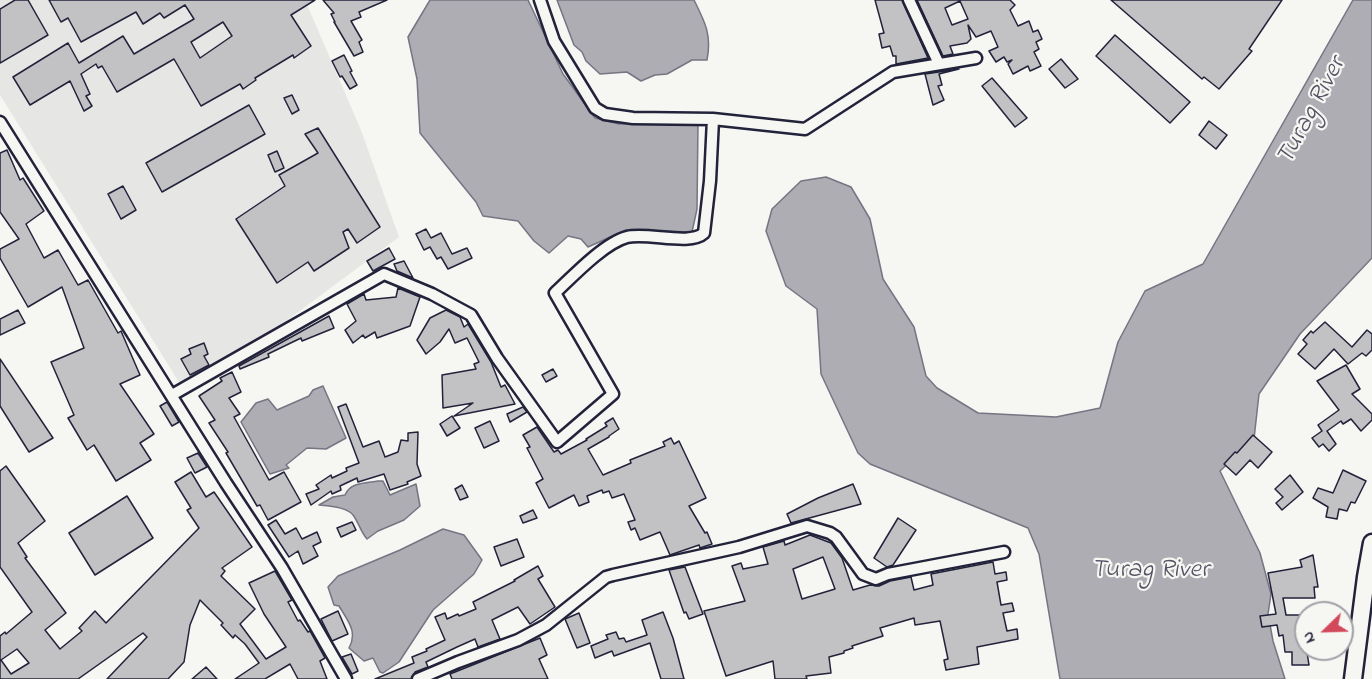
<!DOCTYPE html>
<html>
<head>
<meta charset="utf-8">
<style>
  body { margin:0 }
  #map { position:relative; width:1372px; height:679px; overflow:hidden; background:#f6f6f2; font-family:"Indie Flower",sans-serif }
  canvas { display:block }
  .north { position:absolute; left:1294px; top:601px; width:60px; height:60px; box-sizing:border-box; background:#f6f6f2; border:2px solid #a1a1a9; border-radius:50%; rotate:247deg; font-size:16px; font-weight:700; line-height:24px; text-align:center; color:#22223b }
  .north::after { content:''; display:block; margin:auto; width:21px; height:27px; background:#d1495b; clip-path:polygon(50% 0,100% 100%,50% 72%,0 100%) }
</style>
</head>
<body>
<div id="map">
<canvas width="1372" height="679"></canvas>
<div class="north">N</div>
</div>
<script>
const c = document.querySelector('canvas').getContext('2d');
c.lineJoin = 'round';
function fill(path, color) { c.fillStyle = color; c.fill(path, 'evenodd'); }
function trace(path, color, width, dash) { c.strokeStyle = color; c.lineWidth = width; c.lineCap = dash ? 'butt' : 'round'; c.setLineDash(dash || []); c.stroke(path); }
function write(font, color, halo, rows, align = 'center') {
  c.font = font + ' "Indie Flower",sans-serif'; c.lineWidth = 4.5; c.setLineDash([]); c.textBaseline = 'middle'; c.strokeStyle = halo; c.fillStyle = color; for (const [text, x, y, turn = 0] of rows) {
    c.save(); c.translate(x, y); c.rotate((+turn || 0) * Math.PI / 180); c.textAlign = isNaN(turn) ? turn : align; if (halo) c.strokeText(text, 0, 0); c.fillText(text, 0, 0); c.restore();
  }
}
fill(new Path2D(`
  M0,0h305l56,130 38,107 -212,158 -187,-300z`), '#e6e6e4');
const water = new Path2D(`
  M430,0h98l35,74 32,44 24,6 53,-3 26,2 -1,86 -5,23 -66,-2 -38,17 -7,-8 -13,-3 -19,17 -15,-12 -16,-20 -35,-5 -7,-14 -56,-69 -3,-54 -9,-42z
  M557,0h137c11,22 18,35 13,60h-15l-25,14 -12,1 -14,6 -14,-9 -27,2 -14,-13 -4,-9 -8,-7z
  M1353,0h19v258l-72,76 -41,60 -5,45 -34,32 40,82 11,41 -3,20 5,27 12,38h-225l-21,-125 -11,-26 -158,-64 -12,-11 -37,-79 -4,-65 -31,-23 -20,-55 6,-22 29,-28 25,-4 25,10 19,32 13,60 31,48 12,49 11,12 41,25 78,4 44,-9 18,-66 27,-51 58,-27z
  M323,386l23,52 -20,11 -19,-1 -21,17 3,3 -19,6 -29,-52 15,-19 12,-4 9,11 32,-14 4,-6z
  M378,481h5l7,14 26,-11 4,22 -16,14 -26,11 -11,8c-6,-7 -7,-13 -12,-21 -5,-11 -25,-12 -36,-13l14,-8 12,-2c5,-13 21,-12 33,-14z
  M443,529l21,6 18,25 -8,14 -41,36 -34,52 -16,11 -3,-1 -7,-14 -9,3 -15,-13c9,-16 -1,-27 -10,-42l-5,-1 -6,-18 10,-11 62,-26z`);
fill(water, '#adadb3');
trace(water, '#757583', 1.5);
const building = new Path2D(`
  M15,0h13l20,35 -48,28v-54z
  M49,0h266l-24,15 20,31 -17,12 -1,-3 -38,23 1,2 -13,9 -3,-5 -39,22 -27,-47 -57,33 -15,-26 -4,2 -2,-4 -15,10 9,20 -4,2 6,10 -8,5 -14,-30 -40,24 -17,-28 55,-34 11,20 44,-27 11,18 60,-35 -9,-14 -21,13 -4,-5 -17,11 -7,-12 -55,30 -13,-24 -7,4zM223,22l9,14 -32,22 -9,-16z
  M323,0h64l-28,12 2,5 -10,4 11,19 -3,2 4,10 -9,4 -20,-34h1l-4,-8 3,-1z
  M875,0h27l26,58 -32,6v-8h-3l-3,-10 -8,2 -3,-14 5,-1z
  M917,0h93l5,5 -5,5 8,16 11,-5 4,11 5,-2 4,9 -6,3 3,7 -5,3 7,14 -11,5 -2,-5 -15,8 -5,-10 4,-4 -5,2 -3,-5 -8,5 -7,-11 9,-4 -7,-16 -15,6 -8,-12 3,14 -4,4 -17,3 3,8 -10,2zM960,1l8,18 -16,6 -7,-17z
  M1111,0h171l-33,49 3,2 -33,38 -15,-12 -2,2z
  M1115,35l75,67 -20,21 -74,-67z
  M344,55l8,16 -2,1 7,13 -7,4 -8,-13 -2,1 -8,-16z
  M1061,59l17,20 -13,9 -16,-19z
  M959,69l-20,5 3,11 -4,1 6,14 -11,5 -8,-31z
  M992,78l35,40 -12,9 -33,-41z
  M292,95l7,15 -7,4 -8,-16z
  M249,105l16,29 -103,58 -16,-29z
  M1209,121l18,14 -11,14 -17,-14z
  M318,128l62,99 -23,16 -9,-14 -5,3 6,16 -35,23 -6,-9 -31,21 -41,-64 49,-33 -6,-11 39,-22 -13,-19z
  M7,150l13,30 3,-2 21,33 -18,13 18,34 14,-8 20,35 10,-5 30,53 3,-2 19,44 -20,9 34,50 -14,9 11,17 -35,21 -22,-36 -7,5 -19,-32 6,-3 -23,-53 33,-14 -22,-61 -34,20 -28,-49v-9l19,-10 -19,-27v-59z
  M277,151l7,17 -9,4 -7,-17z
  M123,186l13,24 -15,9 -13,-25z
  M426,229l5,9 10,-5 11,21 15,-6 5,10 -24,11 -7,-12 -4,2 -7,-12 -6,3 -8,-16z
  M389,248l6,11 -22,12 -6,-10z
  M404,261l9,17 -16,-7 -3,-7z
  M398,288l22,9 -10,29 -33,12 -2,-6 -10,6 -2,-3 -10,8 -8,-13 11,-9 -9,-17 17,-10 2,6 30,-3z
  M18,310l7,13 -25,12v-16z
  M446,310l14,7 4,10 4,-3 23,38 10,25 4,-2 10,19 -61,12 19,-13 -30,5 -1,-33 34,-6 -2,-5 5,-2 -12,-24 -12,5 -6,-14 -9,13 -14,12 -9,-14 13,-22z
  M329,316l5,12 -32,13 -1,-3 -33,16 1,3 -29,12 -1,-3z
  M1325,322l27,25 15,-17 5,4v16l-6,6 -4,-3 -14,11 -14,-15 -19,20 -17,-15 9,-10 -4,-4 8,-9 2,2z
  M204,343l4,11 -4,2 5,9 -19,10 -9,-16 10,-5 -2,-5z
  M0,359l53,79 -24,14 -29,-46z
  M1346,365l14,24 -8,5 20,20v6l-11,11 -10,-12 -8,5 -2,-3 -14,10 9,13 -7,7 -6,-7 -4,3 -7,-9 10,-7 -4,-6 21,-15 -22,-29z
  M553,369l4,7 -11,6 -4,-7z
  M232,372l9,20 -12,6 11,16 -6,3 35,63 15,-8 17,30 -33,18 -8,-15 -3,1 -31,-53 2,-1 -19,-29 6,-3 -16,-24 23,-15 -2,-3z
  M167,402l12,20 -7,4 -12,-20z
  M346,404l17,43 16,-6 6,16 13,-5 3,-12 7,1v-8l10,-1 -1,32 4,12 -14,6 1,2 -18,6 -6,-16 -26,8 -1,-4 -17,8 1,4 -9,4 -1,-3 -20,14 -5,-11 13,-5 -3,-4 15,-10 1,3 15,-7 -1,-3 13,-5 -21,-56z
  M523,407l4,5 -17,10 -3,-8z
  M452,416l8,12 -13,8 -7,-12z
  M613,418l6,11 -10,7v1l-21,12 15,26 28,-12 -1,-3 35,-14 -2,-4 8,-4 3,6 5,-3 27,57 -17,8 16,27 2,-1 5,12 -12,4 -1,-3 -29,10 -10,-23 -20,8 -5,-12 -4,2 -3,-8 7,-2 -11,-26 -12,4 -3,-7 -6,2 -1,-3 -15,6 2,6 -10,4 -5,-11 -25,13 -13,-25 7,-4 -16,-31 3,-1 -7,-12 14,-8 17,25 4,-2 3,4 26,-14 -1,-1 21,-13 -2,-3z
  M490,421l9,20 -15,7 -9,-20z
  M1253,435l19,17 -14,16 -8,-8 -14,15 -12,-11 11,-12 2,1z
  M198,453l9,14 -12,6 -8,-15z
  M6,466l39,55 -27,22 9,14 -2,1 41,55 -21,17 15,19 22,-18 -3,-3 16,-17 11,12 93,-95 -12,-18 4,-2 -16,-26 16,-10 15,25 8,-5 38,55 -30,21 3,3 -4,5 34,33 -15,15 26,35 20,-12 -22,-33 -15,-31 26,-12 17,29 -4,2 10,19 2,-1 8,12 2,-1 15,27 -5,3 7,18h-29l-8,-15 -25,15h-30l24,-16 -14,-19 -10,-9 -2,3 -12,-13 2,-2 -23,-23 -10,25 -6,37 -16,17h-61l40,-42 -4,-4 -65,46h-78v-43l5,-4 1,2 26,-22 -32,-45v-96zM17,649l12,14 -18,11 -10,-14z
  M1343,470l23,11 -11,22 -4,-1 -4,9 -8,-2 -2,10 -11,-2 2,-10 -15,-9 5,-10 15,5z
  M1290,475l13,17 -21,18 -6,-7 7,-6 -8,-8z
  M853,484l8,20 -70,19 -4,-9 31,-16z
  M462,485l6,12 -8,3 -5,-11z
  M127,496l26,42 -58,37 -26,-42z
  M533,510l4,8 -14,5 -3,-7z
  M898,518l18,12 -23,35 -6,2 -13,-9z
  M276,520l9,14 11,-6 6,11 15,-7 4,10 -8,4 5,10 -15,8 -5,-13 -9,6 -21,-32z
  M352,522l4,8 -15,7 -4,-9z
  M810,535l21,8 11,15 11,32 17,-5 9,1 11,-5 21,-4 3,13 19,-5 -2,-11 62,-12 2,12 11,-2 1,8 -10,2 4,23 11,-2 2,8 -11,2 4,18 10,-2 1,10 -41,8 2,17 -33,6 -2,-10 4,-1 -8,-38 -25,4 -1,-7 -34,10 3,8 -31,10 1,2 -9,3v2l-15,4 2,16 -25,3 1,3h-32l-2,-18 -47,15 -22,-65 41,-10 -13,-35 9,-3 2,6 25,-5 -5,-17 21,-6 1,4zM823,557l12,32 -33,10 -9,-30z
  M517,539l7,18 -23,9 -7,-19z
  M1313,555l5,32h-4l1,11h-32l3,17h18l-1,12 6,38h-17v-13h-7l-2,-17 -4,1 -2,-11 -15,2 -2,-11 16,-2 -8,-41 34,-6 -2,-7z
  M538,566l5,10 -5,3 17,28 -25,17 -12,-17 -26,13 8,19 -22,8 -3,-8 -18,8 -31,15 2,5 -13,5 -4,7h-36l39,-16 -2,-6 15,-6 -1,-2 19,-9 -10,-23 10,-4 2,6 11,-5 1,2 17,-7 -3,-7 42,-21 -1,-1z
  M685,567l18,47 -14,5 -3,-7 -2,1 -15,-43z
  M338,611l10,23 -16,7 -11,-22z
  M663,612l10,26 11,41h-23l-11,-36 -36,13 -2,-5 -17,7 -4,-12 17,-7 -2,-4 10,-3 3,7 5,-1 2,4 21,-7 -5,-15z
  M579,613l11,30 -13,5 -12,-29z
  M540,638l7,17 -8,4 9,20h-96l-2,-5z
  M351,654l7,17 -6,3 -10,-17z
  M206,667l11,12h-25z`);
fill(building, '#c2c2c4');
trace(building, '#22223b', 1.5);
const minor = new Path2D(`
  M540,0l14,41 41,67 10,6 28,4 80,1 92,10 88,-57 83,-14
  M909,0l30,64
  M0,122l226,361 56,85 64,111
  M172,395l212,-121 48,20 39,21 26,43 60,84 56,-48 -58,-101c17,-16 49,-50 72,-56 21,-5 63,9 77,-4l6,-52 3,-62
  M418,679l40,-17 60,-22 28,-15 60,-48 7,-2 126,-28 68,-21 23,7 6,4 27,37 13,5 12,-5 116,-22`);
const trunk = new Path2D(`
  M1353,679l13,-102 6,-34`);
trace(minor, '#22223b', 15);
trace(trunk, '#22223b', 21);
trace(minor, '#f6f6f2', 10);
trace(trunk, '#f6f6f2', 16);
write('italic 26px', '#535365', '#f6f6f2', [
  ["Turag River",1313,112,-62],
  ["Turag River",1150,572]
]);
</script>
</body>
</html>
